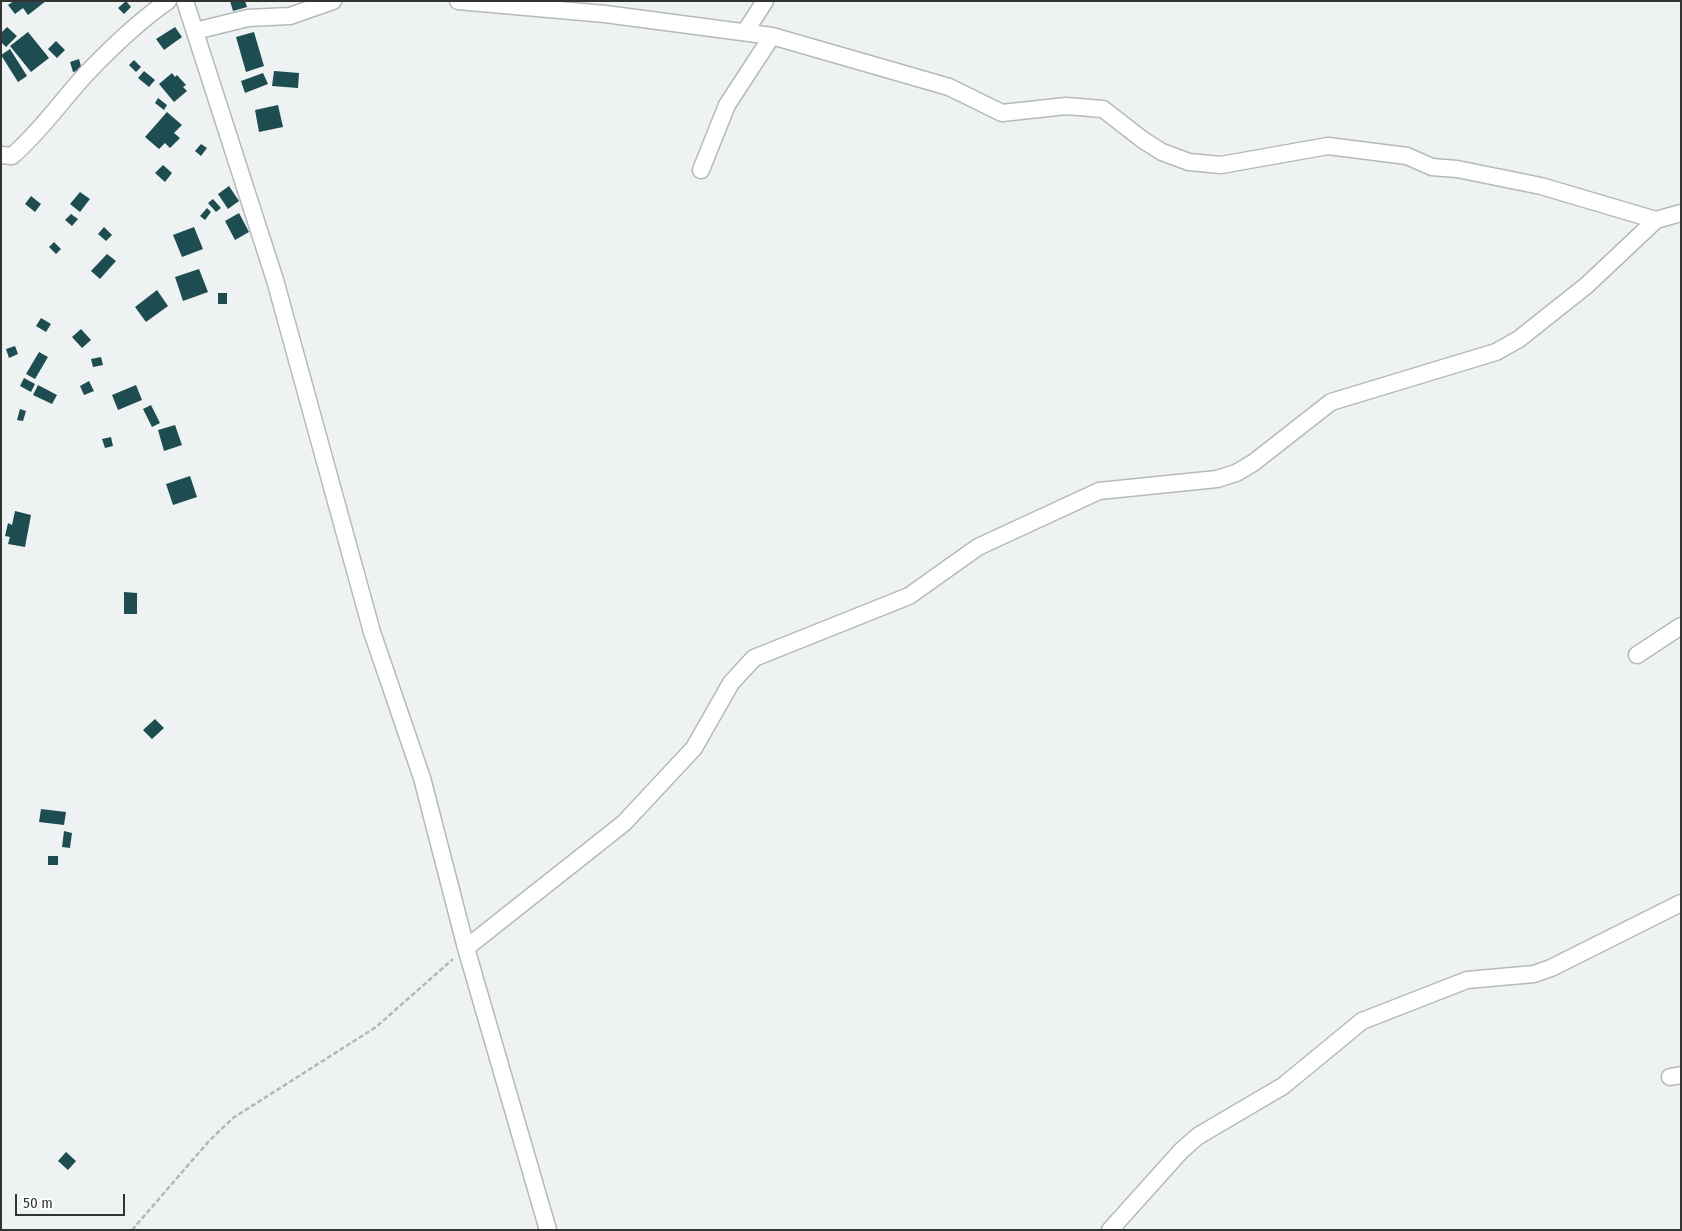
<!DOCTYPE html>
<html>
<head>
<meta charset="utf-8">
<style>
  body { margin:0 }
  #map { position:relative; width:1682px; height:1231px; overflow:hidden; background:#eef2f2; font-family:"Fira Sans Condensed",sans-serif }
  canvas { display:block }
  .frame { position:absolute; inset:0; border:2px solid #323333; pointer-events:none }
  .scale { position:absolute; left:15px; top:1194px; width:110px; height:22px; box-sizing:border-box; border:2px solid #323333; border-top:0; padding-left:6px; font-size:15px; line-height:18px; white-space:nowrap; color:#323333; -webkit-text-stroke:4px #fdffff; paint-order:stroke }
</style>
</head>
<body>
<div id="map">
<canvas width="1682" height="1231"></canvas>
<div class="frame"></div>
<div class="scale">50 m</div>
</div>
<script>
const c = document.querySelector('canvas').getContext('2d');
c.lineJoin = 'round';
function fill(path, color) { c.fillStyle = color; c.fill(path, 'evenodd'); }
function trace(path, color, width, dash) { c.strokeStyle = color; c.lineWidth = width; c.lineCap = dash ? 'butt' : 'round'; c.setLineDash(dash || []); c.stroke(path); }
fill(new Path2D(`
  M14,1h32l-18,14 -5,-7 -8,6 -7,-9z
  M126,1l5,6 -7,7 -6,-6z
  M230,1h15l2,6 -14,4z
  M7,27l10,9 -11,11 -5,-5v-9z
  M175,27l7,10 -18,13 -8,-11z
  M28,32l21,26 -18,14 -21,-26z
  M254,32l10,34 -18,6 -10,-35z
  M56,41l9,9 -8,8 -9,-9z
  M10,49l17,27 -9,6 -17,-27z
  M79,59l3,11 -9,2 -3,-10z
  M134,60l7,7 -5,5 -7,-7z
  M144,71l11,9 -6,7 -11,-9z
  M274,71l25,2 -1,15 -26,-2z
  M172,73l3,4 2,-2 9,10 -3,2 4,4 -13,11 -15,-18z
  M263,73l5,11 -23,9 -4,-12z
  M158,98l9,7 -3,5 -9,-7z
  M278,105l5,22 -24,5 -4,-22z
  M167,112l15,13 -8,8 6,5 -10,10 -5,-5 -6,6 -14,-12z
  M201,144l6,4 -6,8 -6,-5z
  M163,165l9,8 -7,9 -10,-9z
  M229,186l10,15 -11,8 -10,-15z
  M80,192l10,7 -10,13 -10,-8z
  M31,196l10,8 -6,8 -10,-8z
  M213,199l8,9 -5,4 -8,-9z
  M207,208l4,4 -6,8 -5,-4z
  M239,213l10,19 -14,8 -10,-19z
  M71,214l7,5 -6,7 -7,-6z
  M104,227l8,8 -6,6 -8,-7z
  M194,227l9,22 -21,8 -9,-22z
  M54,242l7,7 -5,5 -7,-7z
  M107,254l9,7 -16,18 -9,-8z
  M199,269l9,23 -25,9 -8,-24z
  M157,290l11,16 -22,16 -11,-15z
  M218,293h9v11h-9z
  M41,318l10,6 -5,8 -10,-6z
  M81,329l10,11 -9,8 -10,-11z
  M15,346l3,8 -9,4 -3,-9z
  M39,352l9,5 -13,22 -9,-5z
  M101,357l2,8 -10,2 -2,-8z
  M24,378l11,6 -4,8 -11,-6z
  M89,381l5,10 -10,4 -4,-9z
  M38,385l19,10 -5,9 -19,-9z
  M136,385l6,15 -24,10 -6,-15z
  M151,405l9,18 -8,4 -9,-18z
  M20,409l6,2 -3,10 -6,-1z
  M175,425l7,20 -18,6 -6,-21z
  M111,437l2,9 -8,2 -3,-9z
  M190,476l7,21 -24,8 -7,-21z
  M15,511l16,4 -6,32 -17,-3 2,-7 -5,-1 3,-13 4,2z
  M124,592l13,1v21h-13z
  M155,719l9,9 -12,11 -9,-9z
  M41,809l25,3 -2,13 -25,-3z
  M64,831l8,2 -2,15 -8,-1z
  M48,856h10v9h-10z
  M66,1152l10,9 -8,9 -10,-9z`), '#1d4d50');
const minor = new Path2D(`
  M185,1l90,279 97,352 50,146 44,170 82,282
  M458,1l147,13 167,22 177,51 53,26 64,-7 37,3 40,31 19,12 27,10 32,3 107,-19 79,10 25,11 25,2 84,17 115,34
  M195,31l53,-13 42,-2 43,-15
  M745,32l20,-31
  M1,155l11,1c29,-25 50,-56 75,-83 25,-26 52,-52 81,-72
  M701,170l26,-65 45,-69
  M1637,655l44,-29
  M466,948l158,-125 70,-75 37,-65 23,-25 155,-62 69,-49 121,-56 118,-12 19,-6 17,-10 78,-61 165,-50 23,-13 68,-54 69,-65 25,-7
  M1670,1077l11,-2
  M1110,1230l71,-79 17,-15 85,-50 79,-65 105,-41 67,-6 17,-6 130,-65`);
trace(minor, '#b6b9ba', 19);
trace(new Path2D(`
  M132,1230l77,-89 24,-23 143,-91 77,-68`), '#b4b7b7', 2.5, [5, 2.5]);
trace(minor, '#fff', 16);
</script>
</body>
</html>
